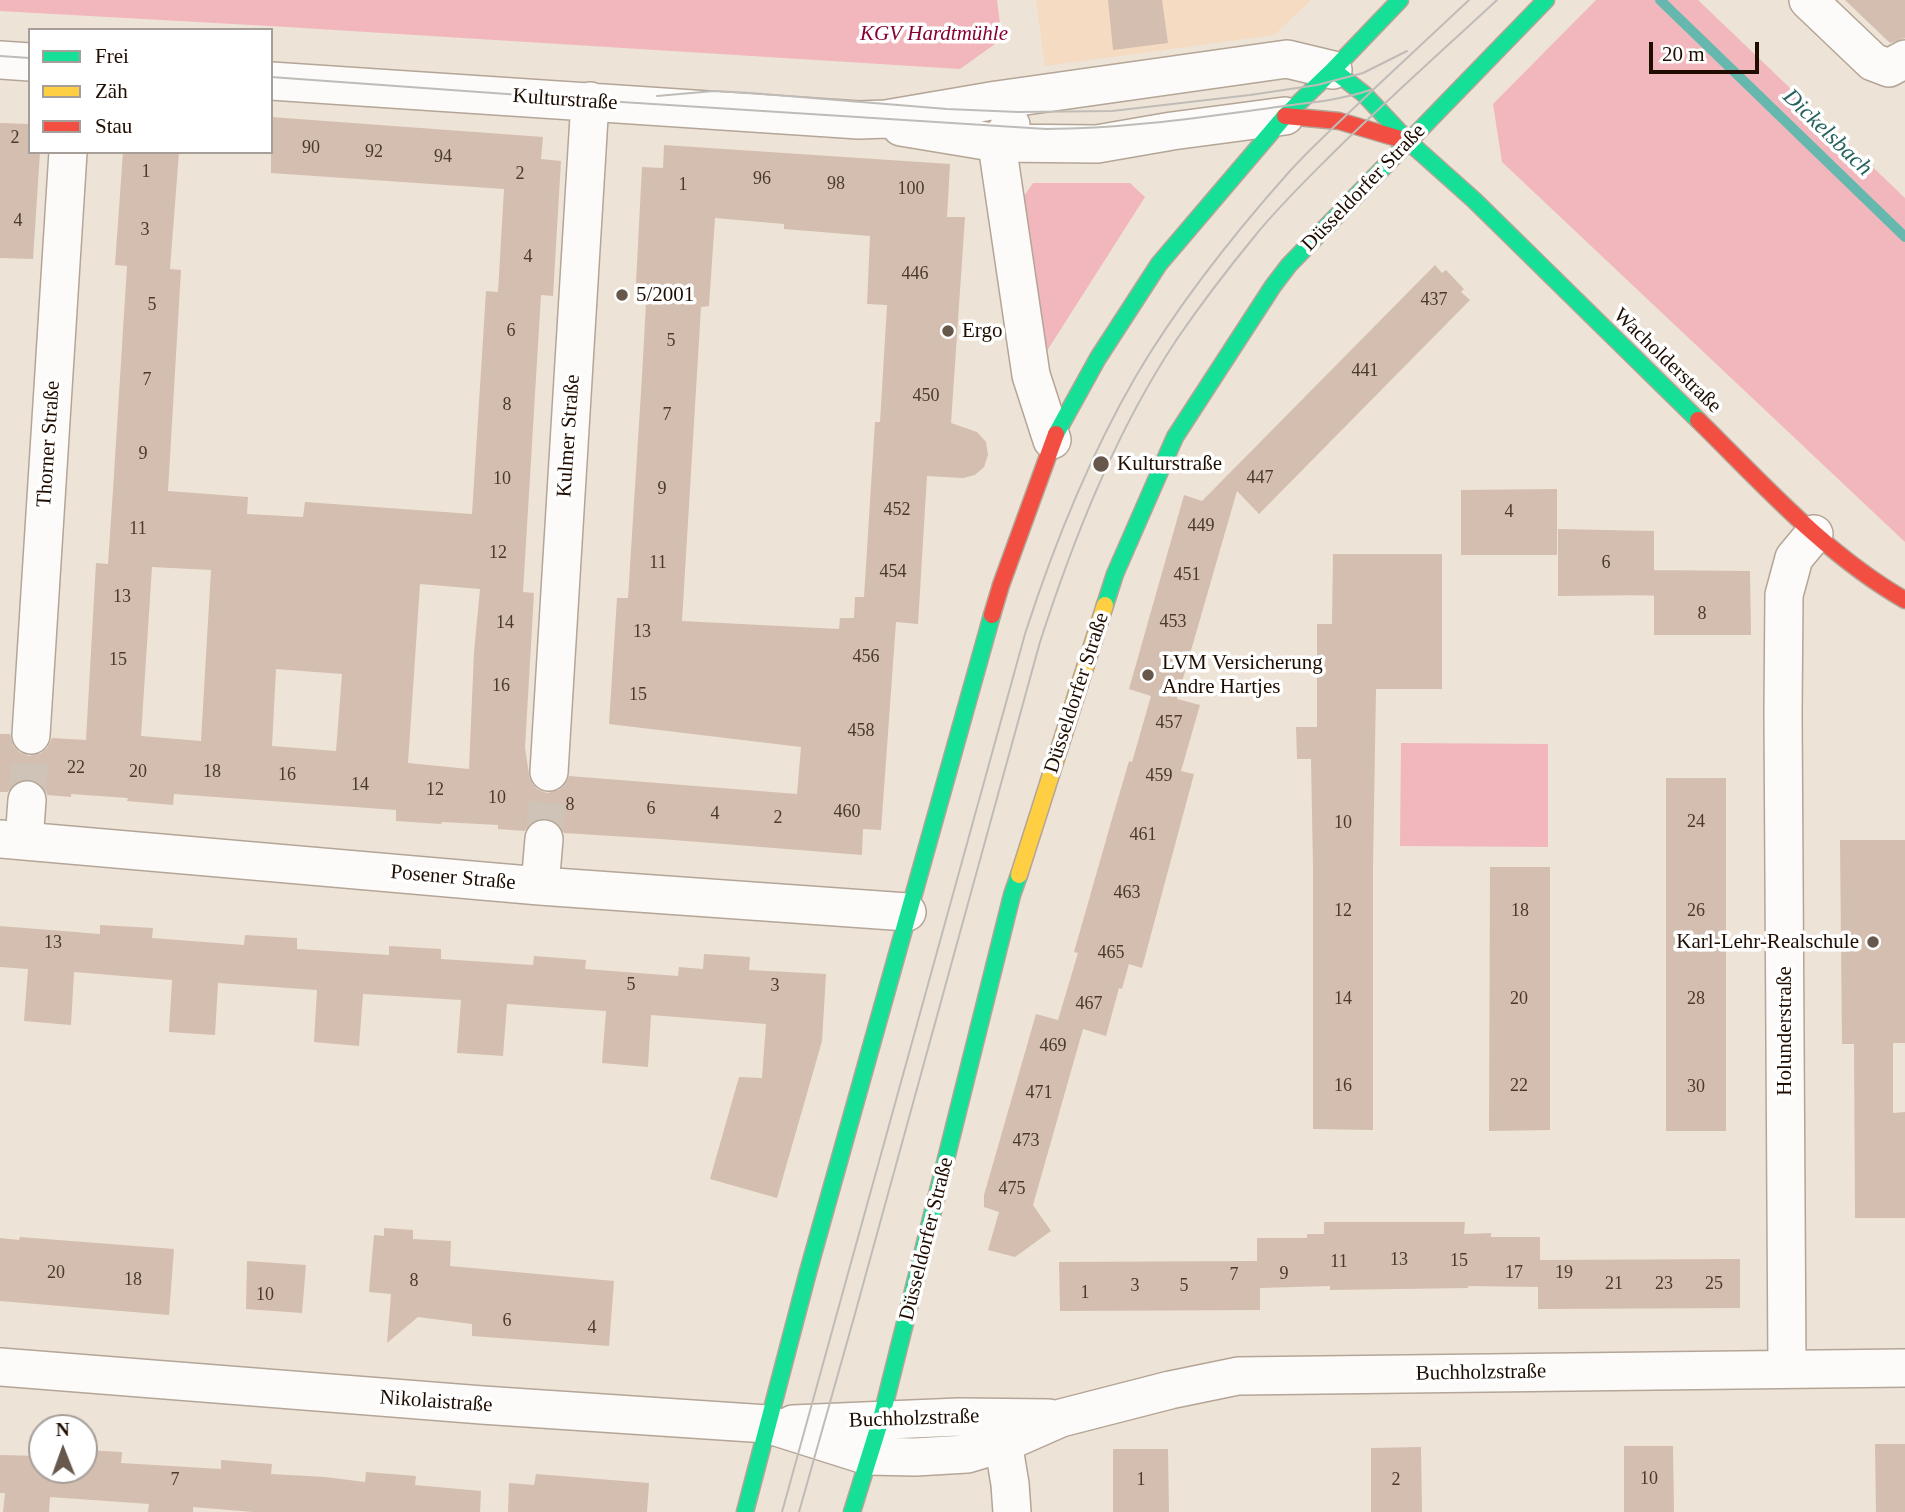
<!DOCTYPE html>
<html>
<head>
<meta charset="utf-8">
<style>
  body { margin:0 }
  #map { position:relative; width:1905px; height:1512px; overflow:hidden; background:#eee3d7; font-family:Georgia,serif }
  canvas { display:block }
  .legend { position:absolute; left:28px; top:28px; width:245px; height:126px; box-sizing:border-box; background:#fff; border:2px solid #a59e99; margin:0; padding:9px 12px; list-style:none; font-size:21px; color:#1f0d00 }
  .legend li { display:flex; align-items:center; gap:14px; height:35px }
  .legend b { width:35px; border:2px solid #a59e99 }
  .north { position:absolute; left:28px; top:1414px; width:70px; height:70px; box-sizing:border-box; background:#fff; border:2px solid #a59e99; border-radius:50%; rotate:359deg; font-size:19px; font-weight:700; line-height:28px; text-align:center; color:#1f0d00 }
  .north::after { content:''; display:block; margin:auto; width:24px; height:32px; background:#67584b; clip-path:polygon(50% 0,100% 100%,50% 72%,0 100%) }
  .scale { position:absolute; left:1649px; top:42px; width:110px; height:32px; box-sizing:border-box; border:4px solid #1f0d00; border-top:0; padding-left:9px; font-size:21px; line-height:24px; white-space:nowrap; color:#1f0d00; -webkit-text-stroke:5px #fff; paint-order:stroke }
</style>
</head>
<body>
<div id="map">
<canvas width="1905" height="1512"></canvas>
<ul class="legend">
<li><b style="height:9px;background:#16e098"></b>Frei</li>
<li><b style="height:9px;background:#ffcf43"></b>Zäh</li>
<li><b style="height:9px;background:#f24e42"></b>Stau</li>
</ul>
<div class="north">N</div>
<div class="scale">20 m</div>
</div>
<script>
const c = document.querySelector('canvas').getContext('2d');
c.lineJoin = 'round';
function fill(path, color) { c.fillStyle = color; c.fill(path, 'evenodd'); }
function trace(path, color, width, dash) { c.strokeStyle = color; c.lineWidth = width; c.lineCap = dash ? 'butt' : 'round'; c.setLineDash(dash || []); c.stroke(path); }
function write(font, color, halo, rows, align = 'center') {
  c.font = font + ' Georgia,serif'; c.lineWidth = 7; c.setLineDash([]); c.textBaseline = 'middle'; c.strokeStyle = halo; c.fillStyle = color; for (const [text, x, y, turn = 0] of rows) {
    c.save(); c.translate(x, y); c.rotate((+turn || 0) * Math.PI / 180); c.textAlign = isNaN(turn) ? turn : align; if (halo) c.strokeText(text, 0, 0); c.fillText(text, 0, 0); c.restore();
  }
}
fill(new Path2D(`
  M1036,0h275l-37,35 -229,31z`), '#f4dbc2');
fill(new Path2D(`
  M0,0h997l5,39 -42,30 -673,-42 -287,-16z
  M1596,0h102l207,198v344l-403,-380 -9,-58z
  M1033,183h97l15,14 -100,157 -21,-158z
  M1401,743l147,1v103l-148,-1z`), '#f1b7bc');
trace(new Path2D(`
  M1660,0l245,237`), '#66b7ae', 10);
fill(new Path2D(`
  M1108,0h54l6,43 -55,7z
  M1845,0h60v38l-15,5z
  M271,117l272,20 -2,22 20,2 -8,135 -12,-1 -18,297 11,1 -9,155 5,33 7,8 10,4 12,-3 7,-6 3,-8 228,18 4,-47 -192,-23 8,-126h11l14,-222 4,-73 -11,-1 7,-135 21,1 1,-23 286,19 -3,53h18l-14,206 26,9 9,10 2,13 -4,12 -9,8 -12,3 -36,-2 -9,148 -22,-2 -15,208 -18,-1 -1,26 -201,-16 -97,-6 -7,-11 -12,-4 -10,2 -8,6 -2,5 -27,-2v-4l-56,-3 -1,2 -45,-3v-11l-222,-16 -1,11 -46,-4 1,-3 -57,-4v3l-24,-2 -1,-5 -7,-7 -10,-4 -12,2 -7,7 -2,4h-8v-58h10l3,11 6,7 10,4 12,-3 7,-6 4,-9 34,2 10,-177 12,1 5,-74 14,-224 -12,-1 8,-113h56l-9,117 11,1 -13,221 80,6 -1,17 56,3 2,-15 167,12 14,-223 12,1 6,-103 -233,-16zM715,218l69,6v5l86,7 -3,68 20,1 -7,117h-5l-11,175h-9l-1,21h-14l-1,11 -157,-8 19,-314 8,-1zM152,567l59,3 -10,171 -60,-5zM420,584l60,5 -6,63 -5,117 -61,-6zM276,669l66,5 -6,77 -64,-5z
  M0,123l30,1v28h10l-7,107 -33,-1z
  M1435,265l7,8 4,-3 18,19 -3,3 9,8 -211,214 -22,-23 -60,208 23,6 -19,66 13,3 -52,194 -13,-4 -7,25 -3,-1 -13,48 -23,-7 -50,176 18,26 -36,26 -27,-7 11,-38 -15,-5v-12l52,-181 22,6 20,-67 -4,-1 38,-133 17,-58 3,1 19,-66 -22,-7 55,-194 18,6z
  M1557,489v66h-96v-65z
  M1558,529l96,2v64l-96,1z
  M1333,554h109v135h-66l-3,178v263l-60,-1v-262l-2,-108h-14l-1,-32h21v-103h15z
  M1654,570l96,1 1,64h-97z
  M1666,778h60v353h-60z
  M1840,840h65v203h-12v70l12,-1v106h-50l-1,-174h-12z
  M1490,867h60v263l-61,1z
  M100,925l53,3 -1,10 92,7 1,-10 52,3v11l92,6v-9l52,3v10l92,6 1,-9 52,4 -1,9 93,7 1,-9 24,2 1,-15 46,3 -1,13 77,4 -4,67 -45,157 -67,-19 29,-102 23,1 4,-54 -115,-9 -3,52 -46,-4 4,-52 -99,-7 -4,52 -46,-3 4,-53 -98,-6 -4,52 -45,-4 3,-52 -99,-7 -3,52 -46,-3 3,-52 -98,-8 -3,53 -47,-4 4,-52 -28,-2v-41l100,8z
  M1324,1222h141l-1,12 27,-1v4h49v23l200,-1v49l-202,1v-22l-70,-1v2l-138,2v-4l-70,2v22l-200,1 -1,-49 198,-1v-23h50v-4h17z
  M384,1228l29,2v9l38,2 -1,25 164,15 -5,65 -137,-10v-12l-54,-7 -31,26 4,-49 -22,-2 5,-57 10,1z
  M20,1237l154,12 -5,66 -169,-14v-63l19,2z
  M247,1261l59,4 -4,48 -56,-4z
  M1875,1444h30v68h-29z
  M1624,1446h49l1,66h-50z
  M1421,1447l1,65h-51v-64z
  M1113,1449h55l1,63h-56z
  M85,1450l37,2 -1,11 100,6v-9l51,4 -1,10 54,3 40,5 1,-10 50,4 -1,9 66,6 -1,21h-227l-60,-5v5h-45l1,-8 -99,-7 -1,15h-46l2,-19h-5v-38l42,1v14h42z
  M536,1474l113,9 -2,29h-139l1,-29 25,2z`), '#d4beaf');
trace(new Path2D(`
  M27,800l4,-65
  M544,839l5,-67`), '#cfc3b7', 37, [37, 18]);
const street = new Path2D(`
  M1808,0l65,62 16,6 16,-9
  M0,60l30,2
  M271,81l588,39 27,-1 111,-19 290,-41 46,11
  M1011,125l-13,18 1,15 32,217 21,65
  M901,127l97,16 99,1 75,-13 113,-15
  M31,735l37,-583
  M549,772l41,-671
  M0,839l540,47 367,26
  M24,841l3,-41
  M540,886l4,-47
  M0,1367l482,38 285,19 101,32 47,1 52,-3 37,-11 57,-25 109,-28 68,-14 667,-8
  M1787,1369l-4,-657 1,-117 10,-37 20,-24
  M999,1418l11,66 2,28
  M793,1424l166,-7 90,1`);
const fast = new Path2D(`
  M1333,70l31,24 45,48 65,58 224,220
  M1056,434l42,-76 61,-94 126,-148 48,-46 67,-70
  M1105,605l10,-31 60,-137 98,-151 16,-21 257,-265
  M745,1512l63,-240 184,-657
  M852,1512l29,-93 131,-524 7,-20`);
const slow = new Path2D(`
  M1019,875l86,-270`);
const jam = new Path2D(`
  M1285,116l54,5 68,20
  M1698,420c65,64 127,134 207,180
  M992,615l9,-30 55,-151`);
trace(street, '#b4a596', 40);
trace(fast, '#b4a596', 19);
trace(slow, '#b4a596', 19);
trace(jam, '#b4a596', 19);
trace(street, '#fcfbf9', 37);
trace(fast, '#16e098', 16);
trace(slow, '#ffcf43', 16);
trace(jam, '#f24e42', 16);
trace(new Path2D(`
  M0,56l30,2
  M271,77l319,23 456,29c75,0 150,-11 224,-21 33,-5 68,-7 100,-18
  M657,96l57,-5 37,2 196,16 71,3 94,-1 138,-16 67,-10 46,-12 44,-22
  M782,1512l243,-878c29,-90 64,-177 111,-258 43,-73 97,-141 153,-204 27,-30 58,-57 87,-85 31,-29 62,-58 93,-87
  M799,1512l54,-191 187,-679c34,-105 76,-211 137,-303 24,-35 50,-69 77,-102 24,-30 53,-58 80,-85 53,-52 109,-102 163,-152`), '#bfbcb8', 2);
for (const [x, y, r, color] of [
  [622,295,7,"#67584b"],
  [948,331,7,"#67584b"],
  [1101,464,9,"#67584b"],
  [1148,675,7,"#67584b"],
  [1873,942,7,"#67584b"]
]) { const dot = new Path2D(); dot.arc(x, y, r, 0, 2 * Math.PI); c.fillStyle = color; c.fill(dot); trace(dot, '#fff', 2.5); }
write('18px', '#4c392c', null, [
  ["2",15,138],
  ["90",311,148],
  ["92",374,152],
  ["94",443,157],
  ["1",146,172],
  ["2",520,174],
  ["96",762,179],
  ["98",836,184],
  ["1",683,185],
  ["100",911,189],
  ["4",18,221],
  ["3",145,230],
  ["4",528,257],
  ["446",915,274],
  ["437",1434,300],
  ["5",152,305],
  ["6",511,331],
  ["5",671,341],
  ["441",1365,371],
  ["7",147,380],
  ["450",926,396],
  ["8",507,405],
  ["7",667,415],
  ["9",143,454],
  ["447",1260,478],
  ["10",502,479],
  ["9",662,489],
  ["452",897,510],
  ["4",1509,512],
  ["449",1201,526],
  ["11",138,529],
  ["12",498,553],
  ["11",658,563],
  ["6",1606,563],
  ["454",893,572],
  ["451",1187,575],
  ["13",122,597],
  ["8",1702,614],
  ["453",1173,622],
  ["14",505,623],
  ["13",642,632],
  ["456",866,657],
  ["15",118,660],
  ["16",501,686],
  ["15",638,695],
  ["457",1169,723],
  ["458",861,731],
  ["22",76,768],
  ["20",138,772],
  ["18",212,772],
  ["16",287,775],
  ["459",1159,776],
  ["14",360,785],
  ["12",435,790],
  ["10",497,798],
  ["8",570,805],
  ["6",651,809],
  ["460",847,812],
  ["4",715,814],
  ["2",778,818],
  ["24",1696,822],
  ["10",1343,823],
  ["461",1143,835],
  ["463",1127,893],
  ["12",1343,911],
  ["18",1520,911],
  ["26",1696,911],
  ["13",53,943],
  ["465",1111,953],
  ["5",631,985],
  ["3",775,986],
  ["14",1343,999],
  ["20",1519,999],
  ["28",1696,999],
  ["467",1089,1004],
  ["469",1053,1046],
  ["16",1343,1086],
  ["22",1519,1086],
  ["30",1696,1087],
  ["471",1039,1093],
  ["473",1026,1141],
  ["475",1012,1189],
  ["13",1399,1260],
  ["15",1459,1261],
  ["11",1339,1262],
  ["20",56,1273],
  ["17",1514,1273],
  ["19",1564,1273],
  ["9",1284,1274],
  ["7",1234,1275],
  ["18",133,1280],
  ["8",414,1281],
  ["21",1614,1284],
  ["23",1664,1284],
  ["25",1714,1284],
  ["3",1135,1286],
  ["5",1184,1286],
  ["1",1085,1293],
  ["10",265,1295],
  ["6",507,1321],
  ["4",592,1328],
  ["10",1649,1479],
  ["7",175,1480],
  ["1",1141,1480],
  ["2",1396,1480]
]);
write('italic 21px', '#870137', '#fff', [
  ["KGV Hardtmühle",934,34]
]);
write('21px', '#1f0d00', '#fff', [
  ["Kulturstraße",565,100,4],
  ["Düsseldorfer Straße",1364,188,-46],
  ["Wacholderstraße",1667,361,44],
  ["Kulmer Straße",569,436,-86],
  ["Thorner Straße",49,444,-86],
  ["Düsseldorfer Straße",1077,693,-72],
  ["Posener Straße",453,878,5],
  ["Holunderstraße",1785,1031,-90],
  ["Düsseldorfer Straße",927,1239,-76],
  ["Buchholzstraße",1481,1373,-1],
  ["Nikolaistraße",436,1402,4],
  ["Buchholzstraße",914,1419,-2]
]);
write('21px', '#1f0d00', '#fff', [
  ["5/2001",636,295],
  ["Ergo",962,331],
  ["Kulturstraße",1117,464],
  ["LVM Versicherung",1162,663],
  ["Andre Hartjes",1162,687],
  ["Karl-Lehr-Realschule",1859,942,"right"]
], 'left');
write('italic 23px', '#24625d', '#fff', [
  ["Dickelsbach",1827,133,44]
]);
</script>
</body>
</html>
